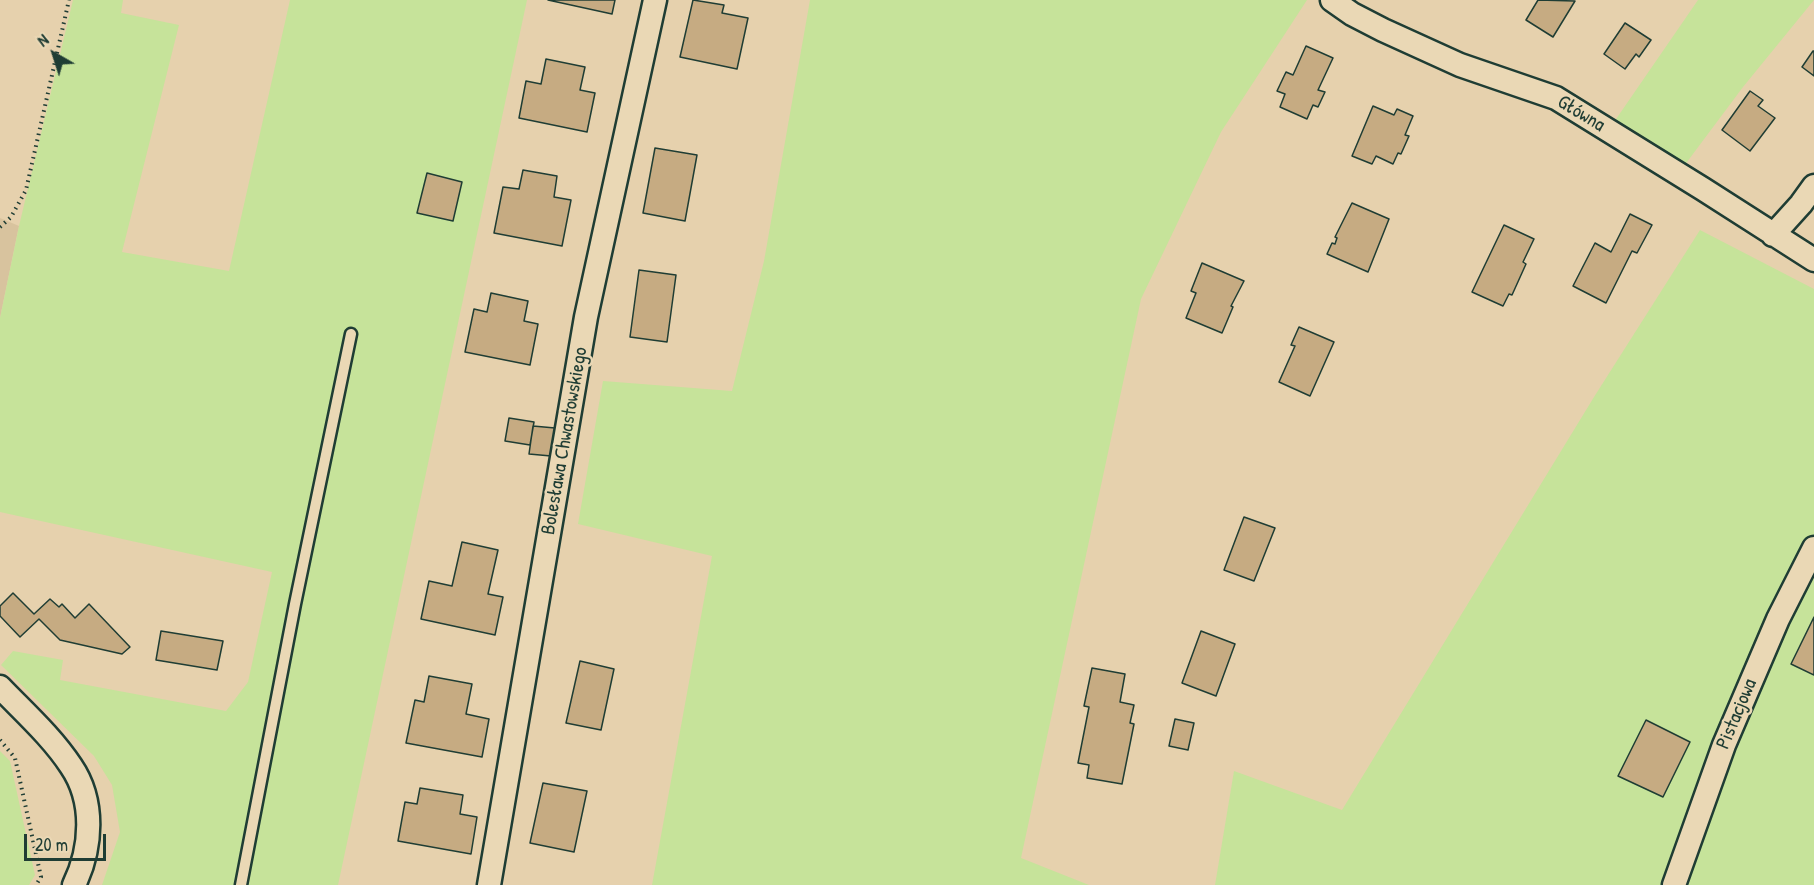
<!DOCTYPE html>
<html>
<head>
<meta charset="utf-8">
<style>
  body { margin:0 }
  #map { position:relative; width:1814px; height:885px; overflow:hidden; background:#e6d1ad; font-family:"Patrick Hand",sans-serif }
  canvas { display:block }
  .north { position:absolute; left:24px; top:24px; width:60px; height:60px; -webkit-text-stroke:4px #ead8b5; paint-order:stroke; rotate:321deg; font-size:16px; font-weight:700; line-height:24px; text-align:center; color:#1f3d34 }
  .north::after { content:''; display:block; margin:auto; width:21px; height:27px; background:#1f3d34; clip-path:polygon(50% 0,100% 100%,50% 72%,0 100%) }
  .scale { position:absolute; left:24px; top:834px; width:82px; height:27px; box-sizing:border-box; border:3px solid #1f3d34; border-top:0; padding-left:8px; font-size:18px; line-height:21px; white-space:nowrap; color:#1f3d34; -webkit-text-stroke:4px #ead8b5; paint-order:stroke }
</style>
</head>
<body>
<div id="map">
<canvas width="1814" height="885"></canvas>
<div class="north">N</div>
<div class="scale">20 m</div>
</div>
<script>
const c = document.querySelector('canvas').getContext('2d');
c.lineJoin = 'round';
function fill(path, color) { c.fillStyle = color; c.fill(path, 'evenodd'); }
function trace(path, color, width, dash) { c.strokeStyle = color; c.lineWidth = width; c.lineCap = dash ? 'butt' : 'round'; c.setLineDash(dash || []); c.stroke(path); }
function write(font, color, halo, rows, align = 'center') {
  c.font = font + ' "Patrick Hand",sans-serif'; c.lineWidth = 5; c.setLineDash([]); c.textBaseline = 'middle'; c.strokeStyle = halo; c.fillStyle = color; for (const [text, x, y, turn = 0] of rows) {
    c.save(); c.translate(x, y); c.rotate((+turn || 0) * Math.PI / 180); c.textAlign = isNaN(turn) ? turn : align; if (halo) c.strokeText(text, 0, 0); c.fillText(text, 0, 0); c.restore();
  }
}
fill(new Path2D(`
  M0,218l19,8 -19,92z`), '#d8c39e');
fill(new Path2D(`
  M73,0h50l-2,13 58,12 -57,227 107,19 61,-271h237l-189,885h-236l18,-53 -8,-47 -18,-29 -93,-91 12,-14 50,9 -3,20 166,31 22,-29 24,-110 -272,-60v-194l19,-92z
  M810,0h497l-86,132 -80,167 -120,559 68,27h-437l60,-329 -134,-32 25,-143 129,10 32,-130z
  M1698,0h116l-71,87 -59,79 -70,-44z
  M1700,230l114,59v596h-599l19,-114 108,39 252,-413z
  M0,751l10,10 25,114 -6,10h-29z`), '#c6e39a');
const building = new Path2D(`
  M548,0h67l-3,14z
  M693,0l31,5 -2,8 26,5 -11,51 -57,-12z
  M1538,0l37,1 -22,36 -27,-17z
  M1625,23l26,17 -12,17 -3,-3 -11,15 -21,-15z
  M1306,46l27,12 -15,32 7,2 -7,15 -5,-2 -6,14 -27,-12 5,-13 -8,-3 9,-19 7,3z
  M1813,51h1v25l-12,-9z
  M546,59l39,8 -5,23 15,3 -8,39 -68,-14 7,-37 15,3z
  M1750,91l13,9 -5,6 17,12 -25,33 -28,-21z
  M1373,106l21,9 3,-6 16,7 -8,19 4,1 -8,18 -3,-1 -5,11 -17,-8 -4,8 -20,-8z
  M655,148l42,7 -12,66 -42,-8z
  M523,170l34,6 -3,21 17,3 -9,46 -68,-13 9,-46 16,2z
  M427,173l35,9 -9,39 -36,-8z
  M1352,203l37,16 -21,53 -41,-18 5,-11 3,1 2,-6 -2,-1z
  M1630,214l22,11 -15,28 -5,-2 -26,52 -33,-17 22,-43 16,9z
  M1504,225l30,14 -11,23 3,2 -14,31 -3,-1 -6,12 -31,-14z
  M1202,263l42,18 -13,25 2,1 -11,26 -36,-15 10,-25 -5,-2z
  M639,270l37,5 -9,67 -37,-5z
  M491,293l37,8 -4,20 14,3 -8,41 -65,-13 9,-43 13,3z
  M1299,327l35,15 -24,54 -31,-14 16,-36 -4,-1z
  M509,418l25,4 -4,23 -25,-4z
  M533,426l22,2 -4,28 -22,-2z
  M1244,517l31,11 -21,53 -30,-11z
  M462,542l36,8 -10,44 15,3 -8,38 -74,-16 8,-38 23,5z
  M13,593l21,21 16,-15 9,8 3,-3 13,14 14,-14 41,43 -8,7 -62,-14 -21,-21 -19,18 -20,-21v-10z
  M1814,617v58l-23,-11z
  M161,631l62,10 -6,29 -61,-10z
  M1201,631l34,13 -19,52 -34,-13z
  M580,661l34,8 -13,61 -35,-7z
  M1092,668l33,6 -5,28 14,3 -4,18 4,1 -12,60 -35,-6 2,-13 -11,-2 11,-56 -5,-1z
  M429,676l43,8 -6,30 23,5 -7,38 -76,-14 9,-43 9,2z
  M1175,719l19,4 -6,27 -19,-4z
  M1646,720l44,22 -27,55 -45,-21z
  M543,783l44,8 -13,61 -44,-9z
  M420,788l43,7 -3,19 17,3 -6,37 -73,-13 7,-39 12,2z`);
fill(building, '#c6ab82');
trace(building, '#1f3d34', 1.5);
const service = new Path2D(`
  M241,885l54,-281 56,-270`);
const minor = new Path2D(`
  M1332,0l20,14 31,16 77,35 96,33 147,91 111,71
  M1773,235l28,-31 13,-18
  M0,687c24,25 52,50 71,79 24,35 21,82 3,119
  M489,885l97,-568 69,-317
  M1674,885l50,-140 54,-126 36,-71`);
trace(service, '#1f3d34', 15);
trace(minor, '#1f3d34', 27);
trace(new Path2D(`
  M0,227l11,-10 15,-27 43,-190
  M0,740l15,18 26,119 -5,8`), '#1f3d34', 4, [1.5, 4.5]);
trace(service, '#ead8b5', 10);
trace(minor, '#ead8b5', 22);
write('20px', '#1f3d34', '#ead8b5', [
  ["Główna",1581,114,31],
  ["Bolesława Chwastowskiego",565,441,-80],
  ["Pistacjowa",1737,714,-67]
]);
</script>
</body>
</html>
